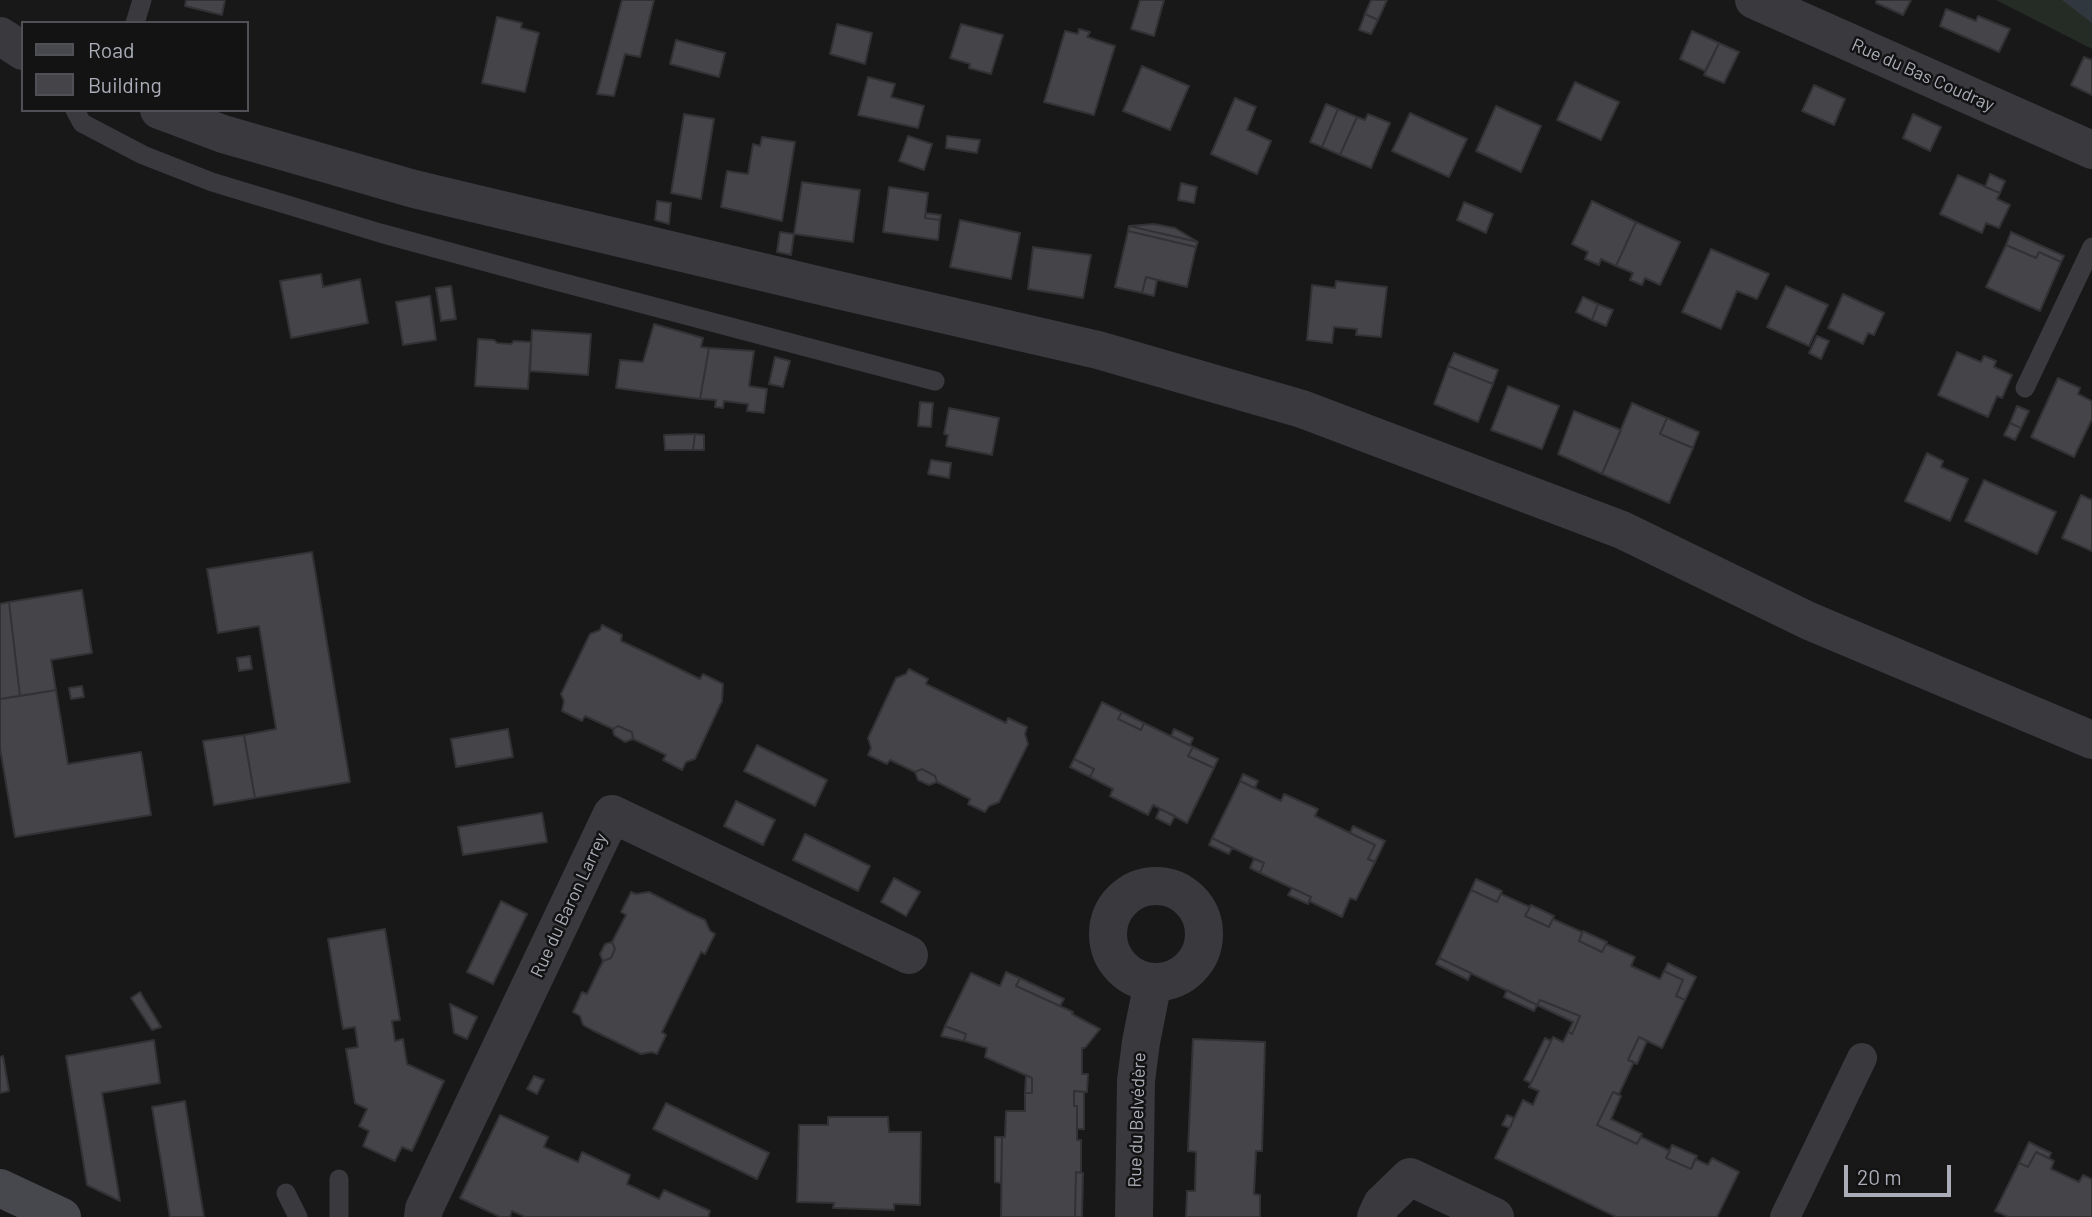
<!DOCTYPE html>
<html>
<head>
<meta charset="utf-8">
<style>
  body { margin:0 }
  #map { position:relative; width:2092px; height:1217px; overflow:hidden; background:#181819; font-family:Barlow,sans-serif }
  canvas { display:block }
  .legend { position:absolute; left:21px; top:21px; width:228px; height:91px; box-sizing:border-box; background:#131314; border:2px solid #505156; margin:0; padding:9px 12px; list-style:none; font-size:21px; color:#abaeb8 }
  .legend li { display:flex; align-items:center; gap:14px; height:35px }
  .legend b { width:35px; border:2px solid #505156 }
  .scale { position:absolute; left:1844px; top:1165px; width:107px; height:32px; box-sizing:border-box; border:4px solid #abaeb8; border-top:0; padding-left:9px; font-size:21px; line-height:24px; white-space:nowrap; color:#abaeb8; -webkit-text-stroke:5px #131314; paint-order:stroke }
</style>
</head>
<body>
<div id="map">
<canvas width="2092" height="1217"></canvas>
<ul class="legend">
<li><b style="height:9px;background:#47484e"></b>Road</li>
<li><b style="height:19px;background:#454549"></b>Building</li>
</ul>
<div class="scale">20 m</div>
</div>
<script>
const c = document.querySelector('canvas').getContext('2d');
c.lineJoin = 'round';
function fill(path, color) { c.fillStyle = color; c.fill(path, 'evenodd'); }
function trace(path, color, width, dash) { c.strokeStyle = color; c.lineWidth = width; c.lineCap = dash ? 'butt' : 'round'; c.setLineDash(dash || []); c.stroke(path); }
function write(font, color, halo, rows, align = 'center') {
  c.font = font + ' Barlow,sans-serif'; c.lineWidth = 5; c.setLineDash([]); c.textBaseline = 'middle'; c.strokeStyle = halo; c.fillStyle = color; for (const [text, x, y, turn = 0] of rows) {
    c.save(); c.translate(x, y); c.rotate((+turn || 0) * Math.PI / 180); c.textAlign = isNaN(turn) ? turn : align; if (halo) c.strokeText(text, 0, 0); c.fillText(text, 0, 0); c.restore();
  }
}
fill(new Path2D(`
  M1996,0h96v49z`), '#242c25');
fill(new Path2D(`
  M2062,0h30v23z`), '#31373e');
const building = new Path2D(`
  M186,0h39l-3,15 -37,-9z
  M622,0h32l-14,57 -15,-3 -11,42 -17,-2z
  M1140,0h24l-10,36 -23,-7z
  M1371,0h16l-9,20 -13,-6z
  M1877,0h34l-8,15 -27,-12z
  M1946,9l30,12 2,-5 32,13 -11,23 -59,-26z
  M1365,14l13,6 -7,14 -12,-4z
  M497,17l25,6 -1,5 18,5 -14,59 -43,-9z
  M837,24l35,9 -7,31 -35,-10z
  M961,24l42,11 -12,39 -22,-6 1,-4 -20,-6z
  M1079,29l11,3 -3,5 28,9 -21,69 -50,-13 21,-71 13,3z
  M1692,31l27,12 -14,28 -25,-12z
  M676,40l49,13 -6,24 -49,-13z
  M1719,43l20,9 -15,31 -20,-8z
  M2084,57l8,3v35l-21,-10z
  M1142,66l47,20 -19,44 -47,-19z
  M868,77l27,7 -4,13 33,9 -6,22 -60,-13z
  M1575,82l44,20 -18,38 -44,-20z
  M1814,85l31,14 -11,26 -32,-14z
  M1235,98l21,9 -9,23 24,11 -14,33 -46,-20z
  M1326,104l12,5 -16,38 -12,-5z
  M1496,106l45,20 -20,46 -45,-21z
  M1338,109l19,8 -17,38 -18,-8z
  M1410,113l57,26 -18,38 -57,-26z
  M684,114l30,5 -13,80 -30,-6z
  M1368,114l22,9 -19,45 -31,-13 17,-38 8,3z
  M1913,114l28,13 -11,24 -27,-13z
  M908,136l24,8 -8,26 -25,-9z
  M947,136l33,4 -3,13 -31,-5z
  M762,137l33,5 -13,79 -61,-14 6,-36 21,3 5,-30 7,2z
  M1990,174l15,7 -5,12 -15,-6z
  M1958,175l42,18 -3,6 13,6 -11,23 -13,-5 -4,10 -42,-19z
  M802,182l58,8 -7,52 -59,-8z
  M1181,183l16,4 -3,16 -16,-3z
  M889,187l39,6 -3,25 15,2 -2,20 -55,-8z
  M657,201l14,2 -2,21 -14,-4z
  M1592,201l44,21 -20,44 -15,-7 -2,6 -14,-6 3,-7 -16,-8z
  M1464,202l29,12 -7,19 -29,-13z
  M926,213l15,2 -1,5 -15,-2z
  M960,220l60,13 -9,46 -61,-12z
  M1636,222l44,20 -20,43 -15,-7 -3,7 -12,-5 3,-7 -17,-7z
  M1154,224l21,4 23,14 -69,-16z
  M1129,226l69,16 -2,5 -68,-16z
  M1128,231l68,16 -9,40 -41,-10 -4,16 -27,-6z
  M780,232l14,2 -3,21 -14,-3z
  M2011,232l53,24 -3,6 -22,-10 -3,6 -30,-13z
  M2006,245l30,13 3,-6 22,10 -21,49 -54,-24z
  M1033,247l58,8 -8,43 -55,-9z
  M1711,249l58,25 -12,25 -20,-8 -16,38 -39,-17z
  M321,274l2,13 37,-8 8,44 -77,15 -11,-57z
  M1146,277l11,3 -3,16 -12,-3z
  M1336,281l51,6 -6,50 -25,-2 1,-6 -23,-2 -2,16 -25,-3 5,-55 23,3z
  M451,286l5,33 -15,2 -5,-33z
  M1786,286l42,19 -19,41 -42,-19z
  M1843,294l41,19 -10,22 -6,-2 -5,11 -35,-16z
  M430,296l6,44 -33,5 -7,-43z
  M1583,297l15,7 -6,16 -16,-8z
  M1598,304l15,6 -7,16 -14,-6z
  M654,324l49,14 -2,9 8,1 -9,51 -84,-11 4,-28 23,2z
  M532,330l59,4 -3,41 -58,-4z
  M1817,336l12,5 -8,18 -12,-6z
  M478,339l16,1 3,3 14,1 3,-3 17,1 -3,47 -53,-3z
  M709,348l45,3 -5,35 18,3 -3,24 -17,-2 1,-7 -24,-3 -1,7 -8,-1 1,-7 -16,-1z
  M1957,352l24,10 3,-6 12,5 -2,6 18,8 -10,23 -5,-2 -9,21 -50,-22z
  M1454,353l44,17 -5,14 -45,-18z
  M775,357l15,4 -7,26 -14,-3z
  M1448,366l45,18 -15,38 -44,-18z
  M2058,378l22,10 -2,6 14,7v18l-18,38 -43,-20z
  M1508,386l51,20 -17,43 -51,-19z
  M920,402l13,1 -2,24 -13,-1z
  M1632,403l35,15 -7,16 33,14 -24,55 -67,-29z
  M2017,406l12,5 -8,17 -11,-5z
  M949,408l50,10 -7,37 -46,-9 2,-11 -4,-1z
  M1574,411l47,19 -19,44 -44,-20z
  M1667,418l32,14 -6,16 -33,-14z
  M2010,423l11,5 -6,12 -11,-5z
  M695,434l-2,16h-28l-1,-15z
  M695,434l9,1v15h-11z
  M1927,453l16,8 -2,6 27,12 -18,42 -45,-20z
  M931,460l20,3 -2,15 -21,-4z
  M1984,480l72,32 -19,42 -72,-33z
  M2081,495l11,5v51l-30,-13z
  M312,552l38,230 -95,16 -11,-63 32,-6 -17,-103 -41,7 -11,-64z
  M82,590l10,63 -41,7 5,30 -36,6 -11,-94z
  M9,602l11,94 -20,3v-95z
  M602,625l20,10 -1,6 28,13 51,25 3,-5 20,10 -1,17 -27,58 -9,3 -4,8 -19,-10 3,-5 -33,-16 -1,-7 -14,-6 -5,3 -28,-13 -3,5 -20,-10 2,-10 -3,-7 29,-60 10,-4z
  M250,656l2,13 -13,2 -2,-13z
  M909,669l19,10 -2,5 80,39 2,-5 19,9 -2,7 3,10 -29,58 -10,4 -4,6 -17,-8 2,-5 -33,-17 -2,-6 -13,-7 -7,3 -25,-12 -3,4 -19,-9 3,-7 -3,-10 28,-60 10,-4z
  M82,686l2,11 -13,2 -2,-11z
  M56,690l12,74 73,-12 10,63 -136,22 -15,-89v-49z
  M1102,702l20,10 -4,7 23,11 3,-7 49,24 -5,9 26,12 -27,55 -34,-18 -5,10 -38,-19 3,-7 -23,-12 4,-8 -20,-10z
  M1122,712l22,11 -3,7 -23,-11z
  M618,726l14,6 1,7 -8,3 -11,-7 -1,-6z
  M508,729l5,28 -57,10 -5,-28z
  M1174,729l19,9 -3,7 -19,-9z
  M244,735l11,63 -41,7 -11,-64z
  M757,745l70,35 -12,26 -71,-35z
  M1193,747l25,12 -4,9 -26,-12z
  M1074,759l20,10 -4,8 -20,-10z
  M922,769l13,7 2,6 -8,3 -11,-5 -3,-8z
  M1243,774l15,7 -3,7 -15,-7z
  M1240,781l41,20 3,-7 34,15 -3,7 60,29 -7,14 7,3 -19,38 -6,-2 -8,19 -33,-16 2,-4 -51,-24 4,-10 -52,-25z
  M736,801l39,19 -12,25 -39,-19z
  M1160,809l15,7 -5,9 -14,-7z
  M542,813l5,29 -84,13 -5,-28z
  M1353,826l32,15 -10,21 -7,-3 7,-14 -25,-12z
  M805,834l65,32 -12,25 -65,-31z
  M1212,838l20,10 -3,6 -20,-9z
  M1254,859l10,4 -4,10 -10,-5z
  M894,878l26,14 -14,24 -25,-14z
  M1476,879l26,12 -5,11 -26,-12z
  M1292,888l19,9 -3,7 -20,-9z
  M1471,890l26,12 4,-8 29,13 -5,9 24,11 4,-8 29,13 -3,9 23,11 4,-8 29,13 -4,9 29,13 4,-8 19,9 -7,16 9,4 -23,48 -23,-11 -11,23 6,2 -15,32 -6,-2 -16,33 40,19 4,-7 29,14 -4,7 25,11 4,-10 13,6 4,-7 27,14 -22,45h-101l-121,-59 28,-58 10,5 6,-14 -10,-4 24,-50 10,5 5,-10 4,2 8,-18 -40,-16 -3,5 -98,-47z
  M631,892l5,2 13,-2 43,22 13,6 5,11 5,3 -10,20 -4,-2 -39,80 4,3 -9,19 -5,-2 -11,2 -49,-24 -9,-5 -3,-9 -7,-4 9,-20 5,2 16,-33 8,-3 4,-9 -3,-7 14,-27 -5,-3z
  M501,901l26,13 -34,70 -26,-12z
  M1531,905l23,11 -5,11 -24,-11z
  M385,929l15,91 -8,1 3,20 8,-2 4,25 37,17 -32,70 -10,-4 -7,14 -32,-15 6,-15 -10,-5 8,-17 -12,-6 -9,-54 12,-2 -3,-20 -12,2 -15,-90z
  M1583,931l24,11 -5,10 -23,-11z
  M612,942l3,7 -4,9 -8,3 -3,-7 5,-10z
  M1439,958l32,15 -3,7 -32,-16z
  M1668,963l28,14 -11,23 -9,-4 7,-16 -19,-9z
  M1006,972l14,6 -4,8 57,26 -1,2 28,15 -15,19h-3v26h6l-1,18 -13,-1v15h3v34h4v33l-5,-1 -1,45h-74l1,-80h3l1,-26h19v-18h7v-15l-47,-21 2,-9 -23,-7 2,-7 -21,-8 26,-53 29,13z
  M1020,978l44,21 -4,7 -44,-20z
  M1507,990l30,15 -3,6 -30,-14z
  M140,992l21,35 -9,3 -21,-32z
  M1540,1000l40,16 -8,18 -4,-2 5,-10 -36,-17z
  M450,1004l27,13 -10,22 -13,-6z
  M945,1026l21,8 -2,7 -23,-5z
  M1639,1037l8,4 -10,23 -9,-4z
  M1545,1038l6,3 -20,42 -7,-3z
  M1193,1039l72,3 -3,109h-6l-2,43 6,1v22h-74l1,-26h8l1,-39 -8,-1z
  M154,1040l6,43 -58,10 18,108 -33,-16 -21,-129z
  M3,1056l6,35 -9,2v-36z
  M1026,1075l6,3v15h-7z
  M534,1076l10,4 -7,14 -10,-5z
  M1074,1091l10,1v37h-7v-23h-3z
  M1613,1092l8,4 -10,23 31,15 -5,10 -40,-19z
  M185,1101l19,116h-34l-18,-110z
  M666,1103l103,50 -12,26 -104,-50z
  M500,1115l48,22 -4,10 34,15 4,-10 48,23 -3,9 32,15 5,-9 46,21 -2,6h-183l-13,-6 -2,6h-10l-40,-19z
  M1507,1115l7,3 -4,10 -8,-3z
  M828,1117h60l1,15h32l-1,73 -26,-1v6l-61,-2 1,-5 -37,-1 2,-77h29z
  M995,1137h7l-1,46 -6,-1z
  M2029,1142l22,11 -2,5 -13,-6 -8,15 -9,-4z
  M1672,1145l25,11 -6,13 -25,-11z
  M2036,1152l18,9 -3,8 28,13 4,-7 9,4v38h-84l-13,-6 24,-48 9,4z
  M1076,1172l7,1 -1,44h-7z`);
fill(building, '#454549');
trace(building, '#323235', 2);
trace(new Path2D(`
  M135,23l7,-23
  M75,110l7,13 61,32 69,27 168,51 165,45 390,103
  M2025,388l67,-141
  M286,1193l12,24
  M339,1217v-38`), '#39393e', 19);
trace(new Path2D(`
  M1785,1217l77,-159`), '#39393e', 30);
trace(new Path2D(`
  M1754,0l338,150
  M0,36l23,15
  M159,110l64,24 191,55 424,101 260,60 204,59 320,121 187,91 283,119
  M1108 934a48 48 0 1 1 96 0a48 48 0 1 1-96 0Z
  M423,1217l1,-8 188,-395 297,141
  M1134,1217l2,-136 5,-39 12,-60
  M1376,1217l6,-13 28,-27 85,40`), '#39393e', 38);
trace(new Path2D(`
  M0,1188l62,29`), '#47484e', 38);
write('18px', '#abaeb8', '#131314', [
  ["Rue du Bas Coudray",1923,75,24],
  ["Rue du Baron Larrey",569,905,-65],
  ["Rue du Belvédère",1137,1120,-88]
]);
</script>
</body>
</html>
